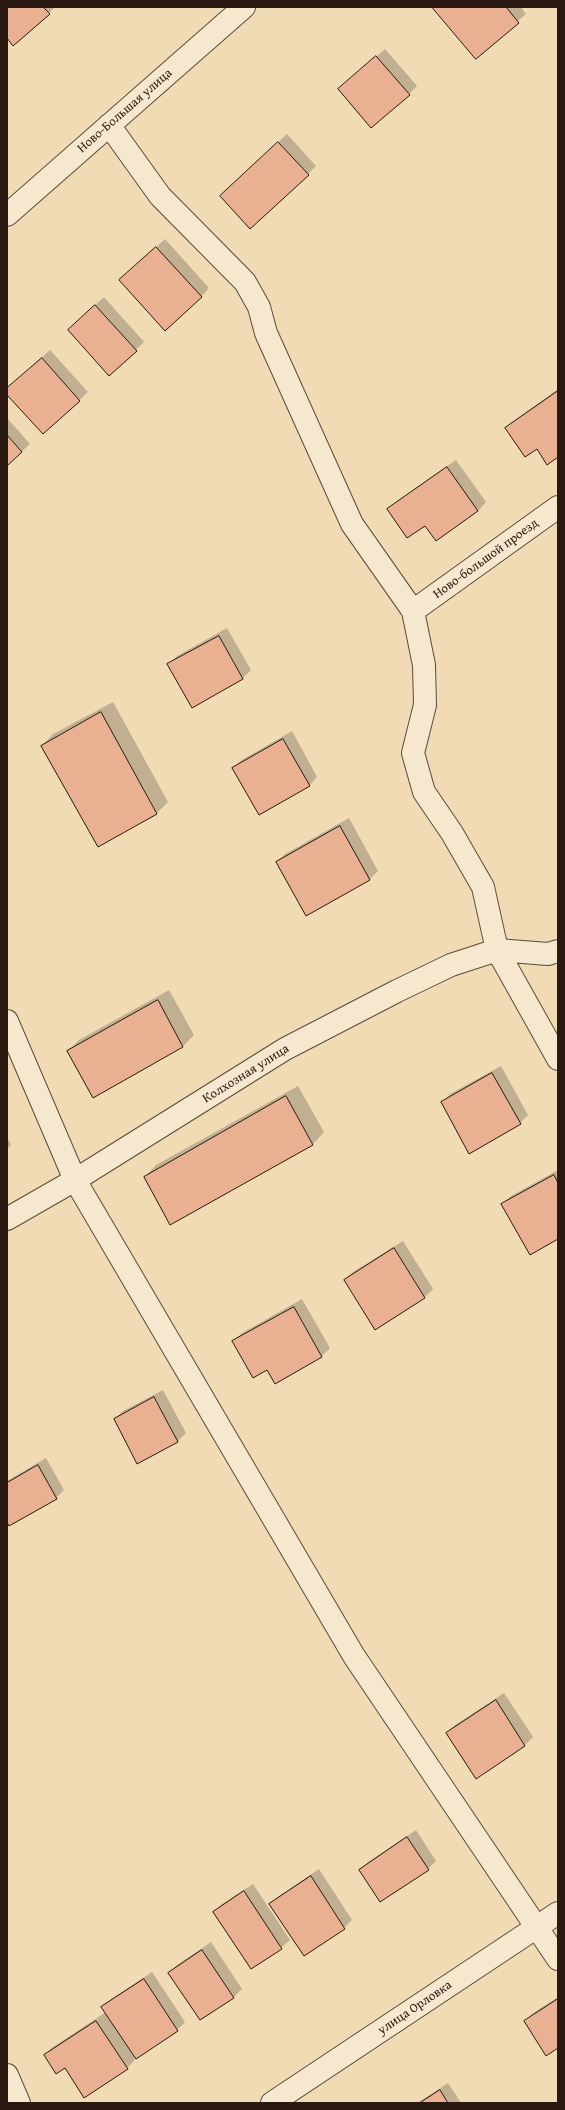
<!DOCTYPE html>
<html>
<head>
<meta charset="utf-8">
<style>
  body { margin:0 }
  #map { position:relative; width:565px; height:2110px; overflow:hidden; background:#f0dbb5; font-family:"Gentium Book Plus",serif }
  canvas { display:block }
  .frame { position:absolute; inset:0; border:8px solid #291910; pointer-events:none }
</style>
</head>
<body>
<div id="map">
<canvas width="565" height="2110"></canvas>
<div class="frame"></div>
</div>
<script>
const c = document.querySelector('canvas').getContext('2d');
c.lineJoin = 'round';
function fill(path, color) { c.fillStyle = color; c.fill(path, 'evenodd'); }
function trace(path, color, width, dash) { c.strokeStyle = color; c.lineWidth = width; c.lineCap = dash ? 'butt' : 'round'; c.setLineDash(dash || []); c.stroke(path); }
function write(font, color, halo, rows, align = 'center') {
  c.font = font + ' "Gentium Book Plus",serif'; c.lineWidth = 3; c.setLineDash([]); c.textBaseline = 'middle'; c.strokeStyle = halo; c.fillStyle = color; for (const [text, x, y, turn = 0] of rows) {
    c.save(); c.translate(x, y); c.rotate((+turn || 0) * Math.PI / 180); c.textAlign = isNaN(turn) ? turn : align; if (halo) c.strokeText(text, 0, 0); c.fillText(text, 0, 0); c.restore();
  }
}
fill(new Path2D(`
  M7,7h48l-6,6 -42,24z
  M434,7h87l5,7 -50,43z
  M385,49l32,37 -8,8 -70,-5z
  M287,134l29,32 -8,8 -79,14z
  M165,239l44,49 -8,9 -72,-25z
  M104,297l40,45 -35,33 -32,-53z
  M50,350l38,42 -45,41 -36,-40v-3z
  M558,389v67l-52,-28 9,-8z
  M7,418l23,26 -23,21z
  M456,460l30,42 -8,9 -53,13 -37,-15 9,-8z
  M227,628l24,42 -8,8 -51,29 -23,-43 8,-8z
  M113,702l55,100 -11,11 -59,33 -56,-100 11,-12z
  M292,731l25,46 -8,9 -76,-18 9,-8z
  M349,818l29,53 -8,8 -64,36 -29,-53 8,-8z
  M169,990l25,45 -11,11 -90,50 -25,-45 11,-11z
  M501,1066l27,49 -8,8 -78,-20 8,-9z
  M298,1086l26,46 -11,12 -142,79 -26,-46 11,-12z
  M7,1137l4,8 -4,4z
  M558,1170v68l-55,-34 8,-8z
  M403,1241l30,48 -8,8 -50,31 -30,-48 8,-8z
  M302,1299l28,49 -8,8 -46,27 -8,-15 -35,-26 9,-9z
  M163,1390l23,43 -8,8 -40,21 -23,-43 8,-8z
  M46,1458l18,32 -8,8 -49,22v-39z
  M504,1693l29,44 -8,8 -49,32 -29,-44 8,-8z
  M416,1830l20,31 -8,8 -68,1 8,-8z
  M319,1869l33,51 -8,8 -40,27 -34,-51 9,-8z
  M253,1884l37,56 -9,8 -30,20 -37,-56 8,-8z
  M211,1942l31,47 -8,8 -34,22 -31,-46 8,-8z
  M152,1972l33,50 -8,8 -43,28 1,2 -8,8 -62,-1 -20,-12 8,-8 53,-35 -3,-5 8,-8z
  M558,1997v50l-33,-26 8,-8z
  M448,2083l13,20h-44z`), '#0003');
const building = new Path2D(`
  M7,7h36l7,7 -37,32 -6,-8z
  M432,7h74l13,16 -43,36z
  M376,56l34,39 -39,33 -33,-39z
  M278,142l31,33 -59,54 -30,-33z
  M156,247l46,50 -37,34 -46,-51z
  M95,305l42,46 -28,25 -41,-46z
  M42,358l38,43 -37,33 -36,-39v-7z
  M558,391v66l-11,8 -10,-16 -12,8 -20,-29z
  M7,435l15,17 -15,14z
  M447,467l31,44 -42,30 -11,-15 -18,12 -20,-29z
  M219,636l24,43 -51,29 -25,-44z
  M101,712l56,102 -59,33 -57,-101z
  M283,739l27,47 -51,29 -27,-47z
  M340,826l30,54 -64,36 -30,-54z
  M158,1000l25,47 -90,51 -26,-47z
  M492,1073l29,51 -52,30 -28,-52z
  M286,1096l27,49 -143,80 -26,-48z
  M554,1175l4,8v56l-28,16 -29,-51z
  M394,1248l31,50 -50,32 -31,-50z
  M294,1307l28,50 -47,27 -8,-14 -14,8 -21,-37z
  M154,1397l24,45 -41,22 -23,-45z
  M38,1465l19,34 -48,27 -2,-4v-39z
  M496,1700l29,46 -49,33 -30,-46z
  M407,1837l22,33 -49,32 -21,-32z
  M311,1876l34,53 -41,27 -35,-52z
  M244,1891l38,58 -31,20 -38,-57z
  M202,1950l32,48 -34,22 -32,-47z
  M144,1979l34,52 -42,28 -35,-52z
  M558,1999v49l-12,8 -22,-35z
  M96,2021l32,48 -44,29 -19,-30 -9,6 -12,-19z
  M440,2090l8,13h-28z`);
fill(building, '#e9b092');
trace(building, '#291910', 1);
const minor = new Path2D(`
  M109,125l51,71 85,86 14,25 7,26 86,191 61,87 11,54 1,40 -12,48 11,39 28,41 31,54 14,63 61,109
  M7,215l237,-208
  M413,611l145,-104
  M7,1021l68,159 279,476 204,303
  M7,1219l68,-39 210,-131 112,-58 54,-26 46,-15 51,4 10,-3
  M7,2075l12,28
  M272,2103l286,-190`);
trace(minor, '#5b4a39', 24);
trace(minor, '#f5e8cf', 22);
write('13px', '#291910', '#f5e8cf', [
  ["Ново-Большая улица",125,111,-41],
  ["Ново-большой проезд",486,559,-36],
  ["Колхозная улица",246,1074,-32],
  ["улица Орловка",415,2008,-34]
]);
</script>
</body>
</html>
